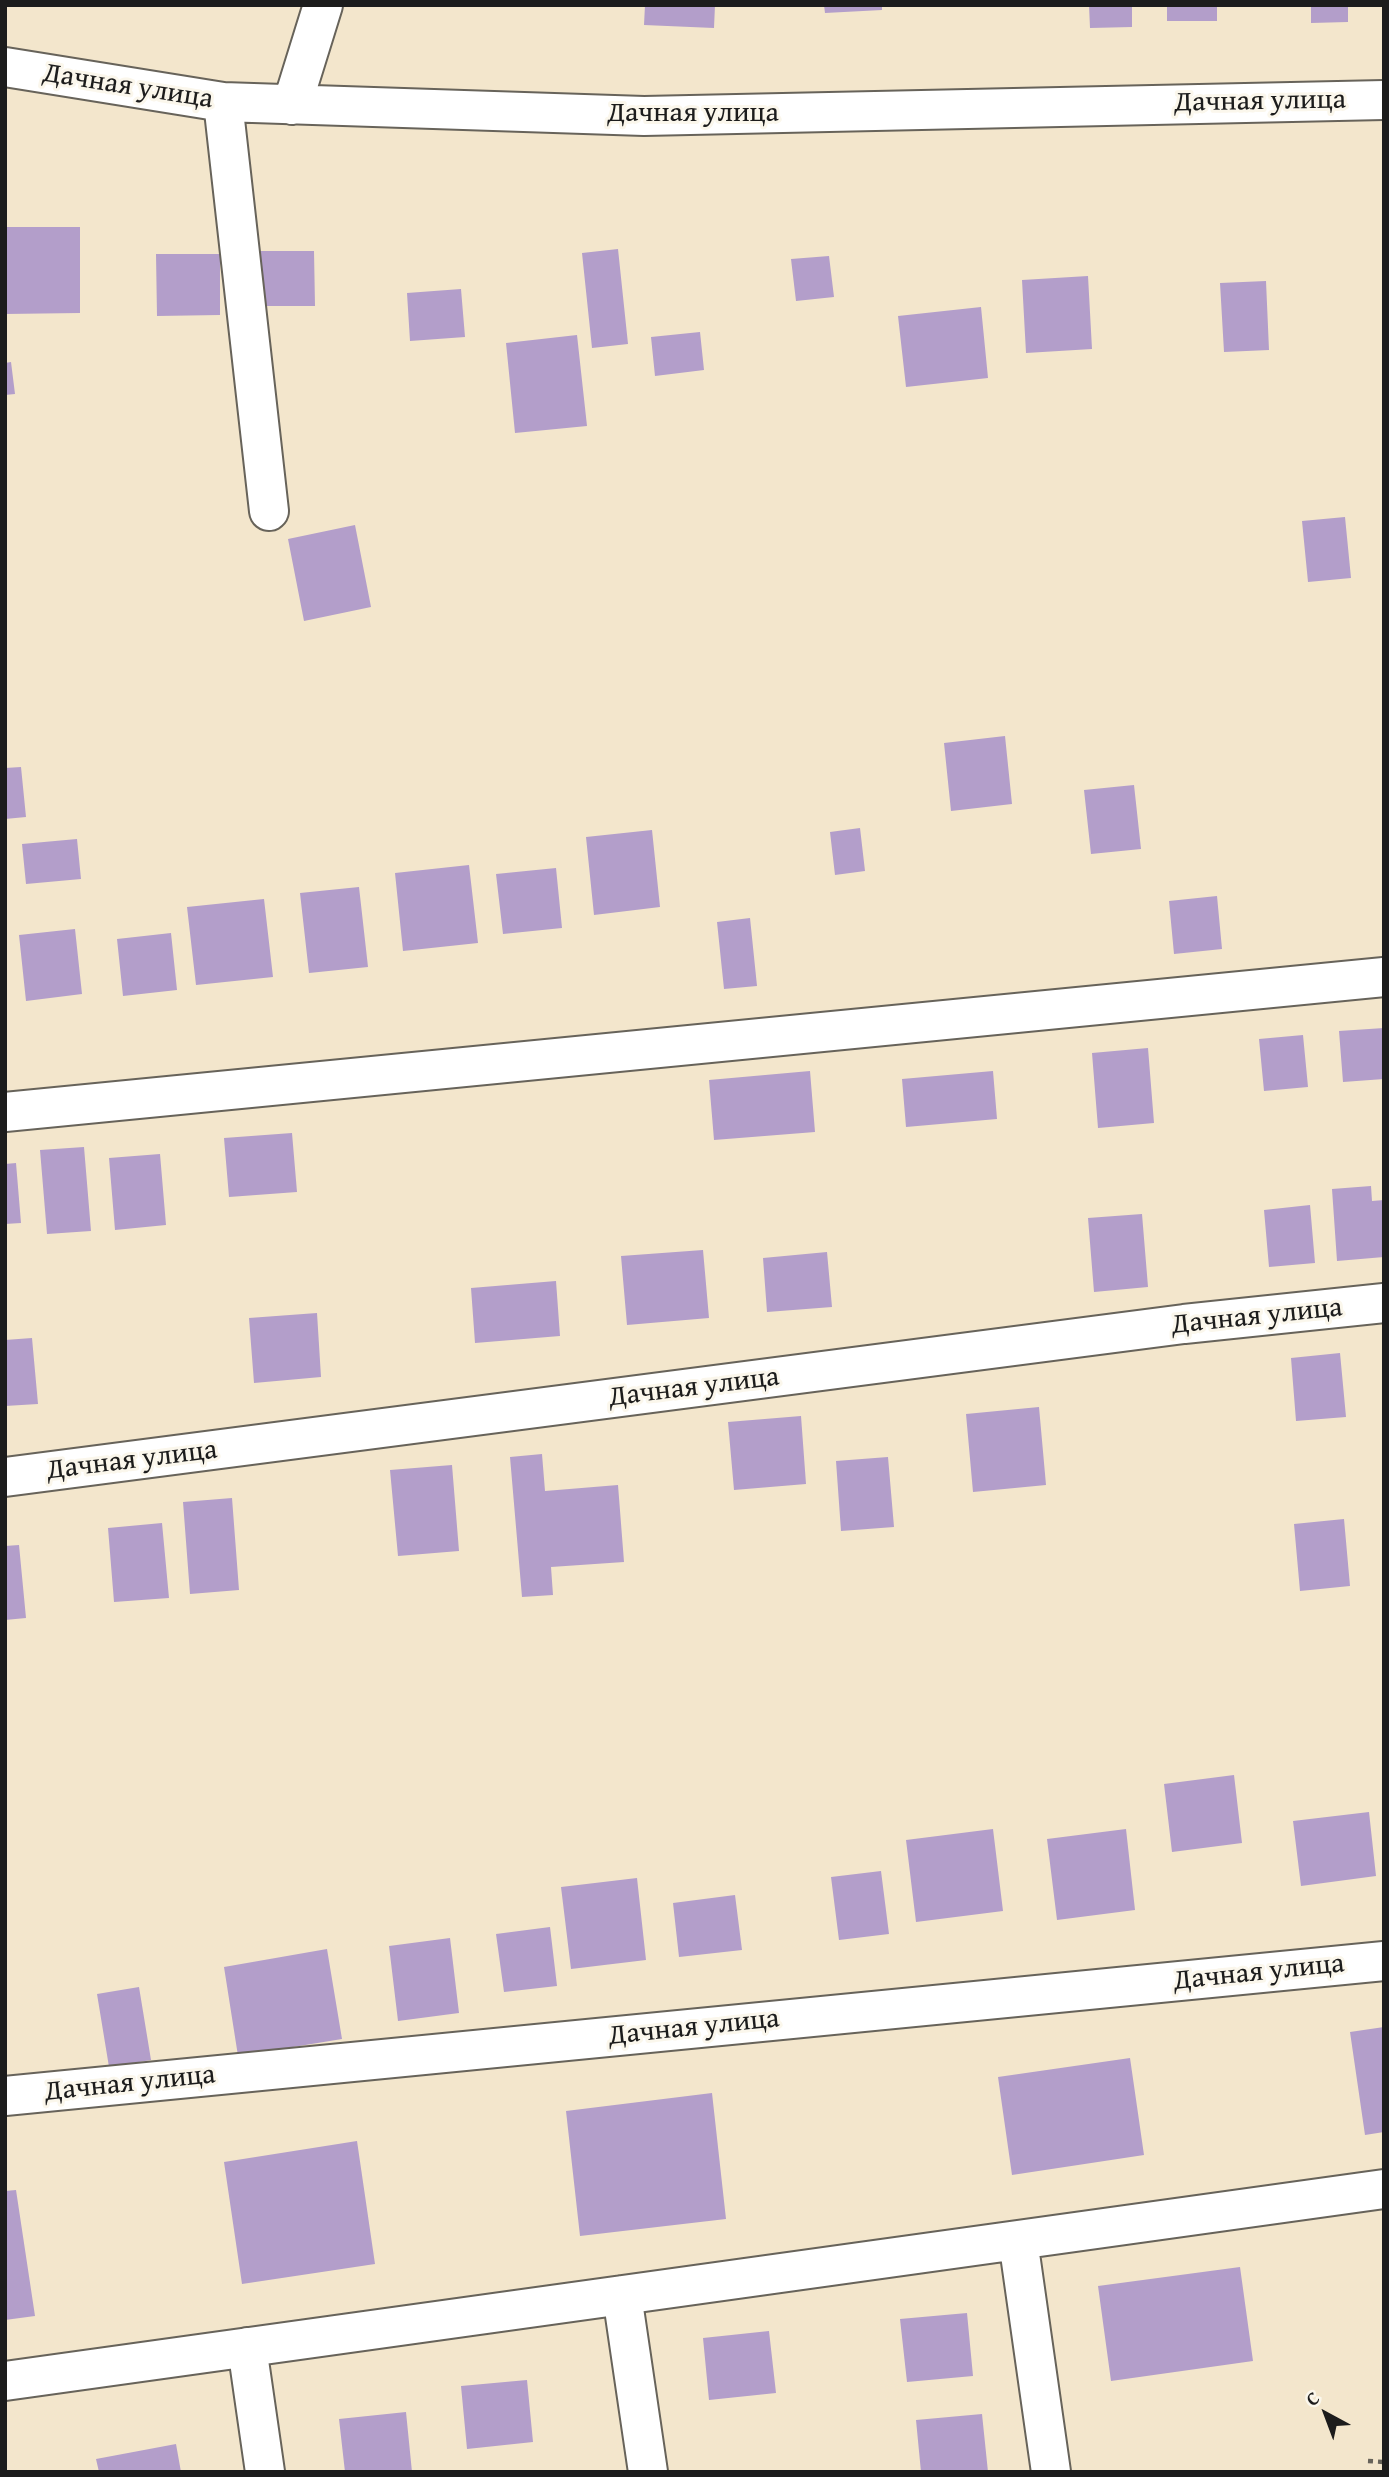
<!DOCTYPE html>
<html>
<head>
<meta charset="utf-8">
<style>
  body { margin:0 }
  #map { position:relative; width:1389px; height:2477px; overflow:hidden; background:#f3e6cc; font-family:"Gentium Book Plus",serif }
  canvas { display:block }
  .frame { position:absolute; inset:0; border:7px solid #1c1c1c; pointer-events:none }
  .north { position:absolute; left:1291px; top:2379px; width:70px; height:70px; -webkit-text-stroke:5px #fbf7ec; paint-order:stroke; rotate:319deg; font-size:19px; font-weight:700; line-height:28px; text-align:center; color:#1c1c1c }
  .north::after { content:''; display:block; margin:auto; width:24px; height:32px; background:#1c1c1c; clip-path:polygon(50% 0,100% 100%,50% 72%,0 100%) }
</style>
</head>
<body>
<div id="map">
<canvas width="1389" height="2477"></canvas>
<div class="frame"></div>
<div class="north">С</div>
</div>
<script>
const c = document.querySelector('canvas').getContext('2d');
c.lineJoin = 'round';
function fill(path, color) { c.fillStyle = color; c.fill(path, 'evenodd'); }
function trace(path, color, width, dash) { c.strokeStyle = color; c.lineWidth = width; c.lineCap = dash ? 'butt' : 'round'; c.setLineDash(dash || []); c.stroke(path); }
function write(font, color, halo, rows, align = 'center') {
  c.font = font + ' "Gentium Book Plus",serif'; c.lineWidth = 6; c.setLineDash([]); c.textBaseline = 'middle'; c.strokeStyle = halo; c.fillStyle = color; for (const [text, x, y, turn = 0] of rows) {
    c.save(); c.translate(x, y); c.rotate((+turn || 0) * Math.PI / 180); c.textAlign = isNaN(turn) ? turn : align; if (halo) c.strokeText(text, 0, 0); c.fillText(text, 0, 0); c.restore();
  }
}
fill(new Path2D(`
  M645,5h70l-1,23 -70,-3z
  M824,5h58v5l-57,3z
  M1089,5h43v22l-42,1z
  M1167,5h50v16h-50z
  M1311,5h37v17l-37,1z
  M5,227h75v86l-75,1z
  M618,249l10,95 -36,4 -10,-95z
  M255,251h59l1,55h-60z
  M156,254h64v61l-63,1z
  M829,256l5,41 -38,4 -5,-42z
  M1088,276l4,73 -66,4 -4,-73z
  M1266,281l3,69 -45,2 -4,-69z
  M461,289l4,48 -55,4 -3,-48z
  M981,307l7,71 -82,9 -8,-71z
  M700,332l4,38 -49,6 -4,-39z
  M577,335l10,91 -72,7 -9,-90z
  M11,362l4,32 -10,1v-32z
  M1345,517l6,61 -43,4 -6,-61z
  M355,525l16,82 -67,14 -16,-82z
  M1005,736l7,68 -61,7 -7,-68z
  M21,767l5,50 -21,2v-51z
  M1134,785l7,64 -50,5 -7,-64z
  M860,828l5,43 -30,4 -5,-43z
  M652,830l8,77 -66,8 -8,-78z
  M77,839l4,40 -55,5 -4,-40z
  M469,865l9,78 -75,8 -8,-78z
  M556,868l6,60 -59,6 -7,-60z
  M359,887l9,80 -59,6 -9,-80z
  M1217,896l5,53 -48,5 -5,-53z
  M264,899l9,78 -77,8 -9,-78z
  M750,918l7,68 -33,3 -7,-67z
  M75,929l7,65 -56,7 -7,-66z
  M171,933l6,57 -54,6 -6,-57z
  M1384,1028v51l-41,3 -4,-51z
  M1303,1035l5,52 -44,4 -5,-52z
  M1148,1048l6,75 -56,5 -6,-75z
  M810,1071l5,61 -101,8 -5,-60z
  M993,1071l4,48 -91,8 -4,-48z
  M292,1133l5,59 -68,5 -5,-59z
  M84,1147l7,84 -44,3 -7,-84z
  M160,1154l6,71 -51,5 -6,-72z
  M16,1163l5,60 -16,1v-60z
  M1371,1186l1,15 12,-1v57l-47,4 -5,-72z
  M1310,1205l5,58 -46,4 -5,-57z
  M1142,1214l6,73 -54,5 -6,-74z
  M703,1250l6,68 -82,7 -6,-69z
  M827,1252l5,55 -65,5 -4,-54z
  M556,1281l4,55 -85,7 -4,-55z
  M317,1313l4,64 -67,6 -5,-65z
  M32,1338l6,66 -33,2v-66z
  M1340,1353l6,64 -50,4 -5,-63z
  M1039,1407l7,78 -73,7 -7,-78z
  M801,1416l5,68 -72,6 -6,-68z
  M542,1454l3,37 73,-6 6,77 -73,5 2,28 -31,2 -12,-140z
  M888,1457l6,70 -53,4 -5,-70z
  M452,1465l7,86 -61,5 -8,-86z
  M232,1498l7,92 -49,4 -7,-92z
  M1344,1519l6,67 -50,5 -6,-67z
  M162,1523l7,75 -55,4 -6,-74z
  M19,1545l7,73 -21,2v-74z
  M1234,1775l8,68 -70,9 -8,-68z
  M1369,1812l7,64 -75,10 -8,-65z
  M993,1829l10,82 -87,11 -10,-82z
  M1126,1829l9,81 -78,10 -10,-81z
  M881,1871l8,63 -50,6 -8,-63z
  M637,1878l9,82 -75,9 -10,-82z
  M735,1895l7,55 -63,7 -6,-54z
  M550,1927l7,59 -53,6 -8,-58z
  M450,1938l9,75 -61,8 -9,-75z
  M327,1949l15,90 -104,17 -14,-89z
  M139,1987l12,73 -42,7 -12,-73z
  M1384,2027v105l-19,3 -15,-103z
  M1130,2058l14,97 -132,20 -14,-98z
  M712,2093l14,126 -146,17 -14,-125z
  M357,2141l18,123 -133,20 -18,-122z
  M16,2190l19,126 -30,4v-129z
  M1240,2267l13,94 -142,20 -13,-95z
  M967,2313l6,63 -66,6 -7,-63z
  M769,2331l7,62 -67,7 -6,-62z
  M527,2380l6,62 -66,7 -6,-63z
  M406,2412l6,60h-67l-6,-53z
  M982,2414l6,58h-67l-5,-52z
  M176,2444l5,28h-82l-3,-13z`), '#b39eca');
const minor = new Path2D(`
  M5,67l218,35 421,14 740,-16
  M223,102l46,409
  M292,105l31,-100
  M5,1112l1379,-135
  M5,1477l1179,-153 200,-21
  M5,2096l1379,-135
  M1018,2240l33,232
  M622,2295l26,177
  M247,2347l18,125
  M5,2381l1379,-192`);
trace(minor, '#67635a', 42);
trace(new Path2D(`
  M1368,2461l16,1`), '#67635a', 4.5, [5, 5]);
trace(minor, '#fff', 38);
write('28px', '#1c1c1c', '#fbf7ec', [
  ["Дачная улица",128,87,9],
  ["Дачная улица",1260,102,-1],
  ["Дачная улица",693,114],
  ["Дачная улица",1257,1317,-6],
  ["Дачная улица",694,1388,-7],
  ["Дачная улица",132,1461,-7],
  ["Дачная улица",1259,1973,-6],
  ["Дачная улица",694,2028,-6],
  ["Дачная улица",130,2084,-6]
]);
</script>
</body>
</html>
